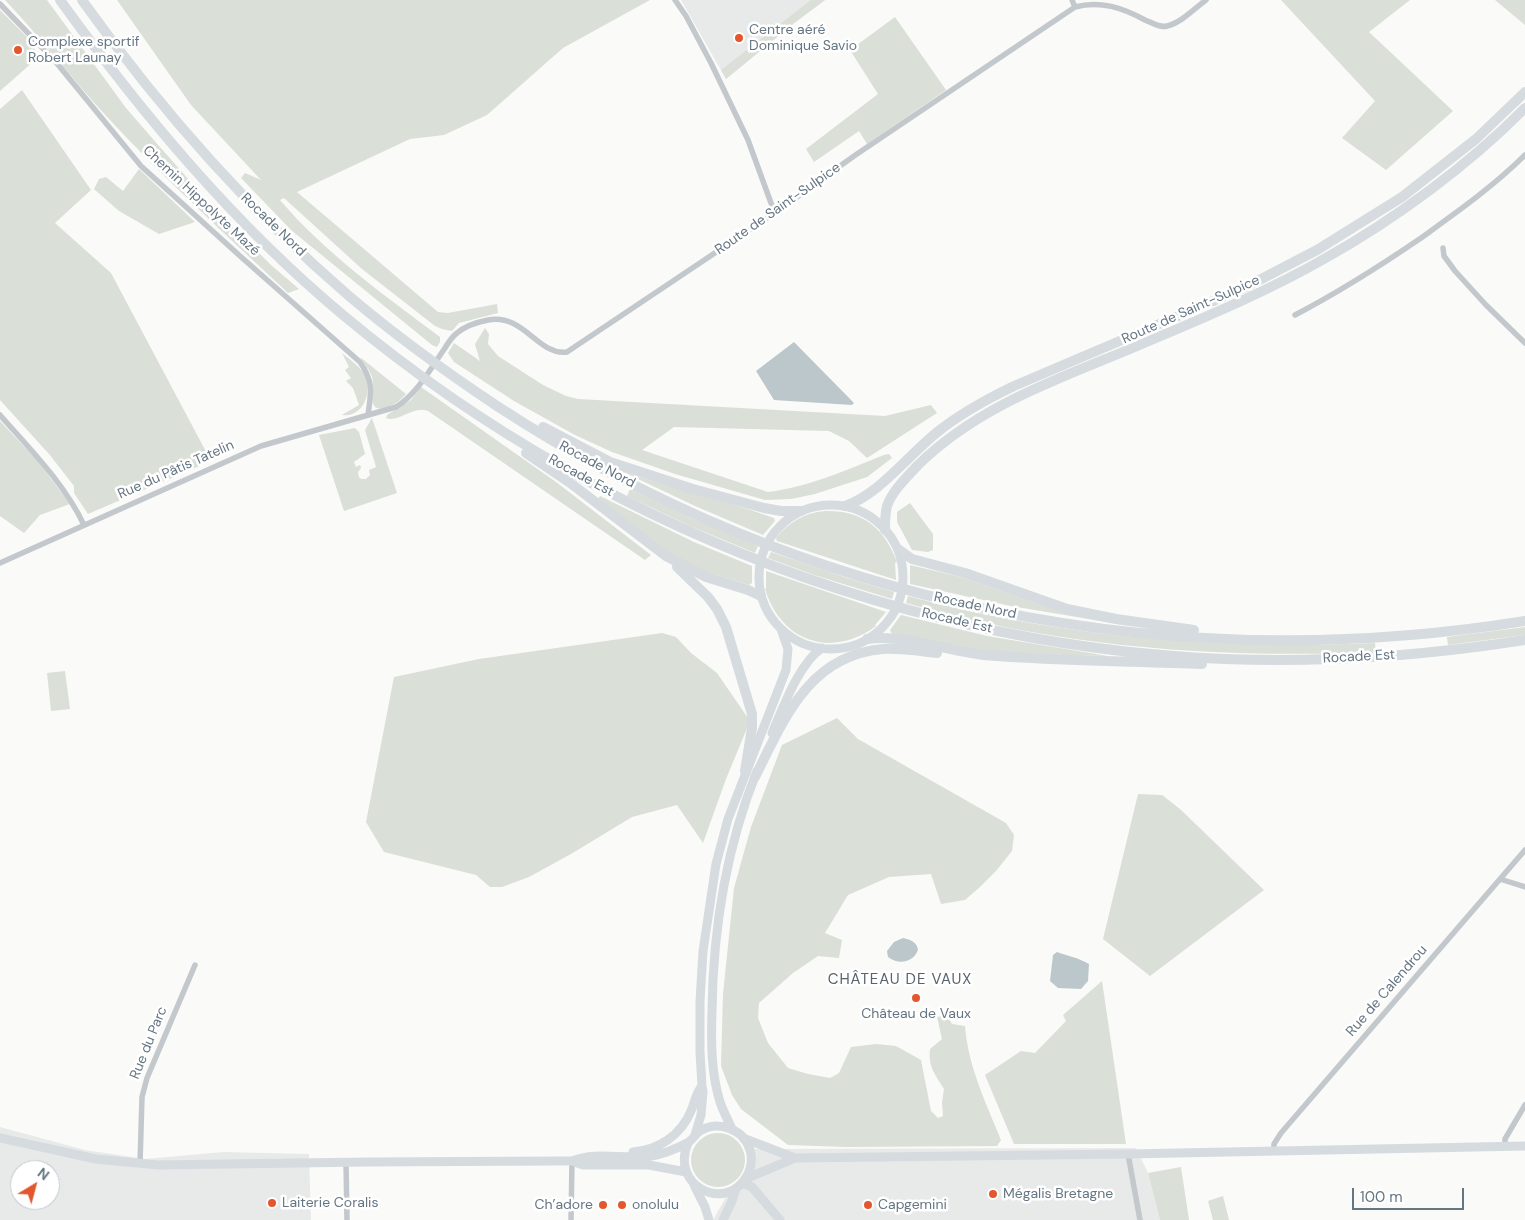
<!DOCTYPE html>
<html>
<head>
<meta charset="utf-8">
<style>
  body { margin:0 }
  #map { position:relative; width:1525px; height:1220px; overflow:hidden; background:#fafaf8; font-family:"DM Sans",sans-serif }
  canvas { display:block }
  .north { position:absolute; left:10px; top:1160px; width:50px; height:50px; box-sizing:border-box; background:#fff; border:1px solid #c1c8cd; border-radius:50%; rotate:37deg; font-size:14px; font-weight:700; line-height:20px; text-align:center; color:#657683 }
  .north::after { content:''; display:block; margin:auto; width:18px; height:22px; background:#e4572e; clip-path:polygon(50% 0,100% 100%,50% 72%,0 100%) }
  .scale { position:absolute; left:1352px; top:1188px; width:112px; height:22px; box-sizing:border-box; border:2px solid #657683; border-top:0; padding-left:6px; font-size:15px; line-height:18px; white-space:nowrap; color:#657683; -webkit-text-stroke:4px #fff; paint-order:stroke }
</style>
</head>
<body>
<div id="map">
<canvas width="1525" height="1220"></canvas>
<div class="north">N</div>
<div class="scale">100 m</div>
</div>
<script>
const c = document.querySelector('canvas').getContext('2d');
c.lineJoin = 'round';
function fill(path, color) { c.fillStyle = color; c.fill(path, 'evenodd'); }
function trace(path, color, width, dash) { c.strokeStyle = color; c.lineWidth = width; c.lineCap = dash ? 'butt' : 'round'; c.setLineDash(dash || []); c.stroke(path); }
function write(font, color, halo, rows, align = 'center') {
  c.font = font + ' "DM Sans",sans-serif'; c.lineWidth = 5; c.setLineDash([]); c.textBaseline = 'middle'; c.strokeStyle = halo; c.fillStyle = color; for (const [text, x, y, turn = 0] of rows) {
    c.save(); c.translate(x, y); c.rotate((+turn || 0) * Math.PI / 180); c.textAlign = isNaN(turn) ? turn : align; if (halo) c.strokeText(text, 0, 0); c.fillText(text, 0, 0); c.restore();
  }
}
fill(new Path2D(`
  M681,0h144l-32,24 -67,55z
  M0,1127l85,23 60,9 78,-7 86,2 2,66h-311zM20,1170h30v30h-30z
  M1136,1148l12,25 12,47h-447l17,-30 14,-10 5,-31z`), '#e8e9e9');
fill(new Path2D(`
  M5,0h42l79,108 33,38 55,62 57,57 28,24 -11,4c-61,-57 -123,-114 -180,-175 -36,-39 -67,-80 -103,-118z
  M117,0h533l-87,48 -76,67 -43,20 -34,4 -113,53 141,120 10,1 49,-9 1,9 -39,10 -7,8 -10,-2 -7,-3 -73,-57 -78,-71 -4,2c45,53 104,95 160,137v5l-3,5 -5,-2 -141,-115 -50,-52 4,-5 16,7 -70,-75z
  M811,0h14l-32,24 -67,55 -5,-9z
  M1281,0h129l-41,32 84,79 -67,59 -44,-32 33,-37z
  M1495,0h30v25z
  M0,10l31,31 6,12 -3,8 -34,30z
  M895,17l51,73 -79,54 -8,-13 -45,31 -8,-13 72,-55 -28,-44z
  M22,90l69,100 -36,33 56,50 100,188 -123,53 -14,-21v-7l-25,-32 -49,-54v-291z
  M139,169l56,53 -36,12 -40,-23 -25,-22 5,-10 7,-2 17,14z
  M485,328l4,6 -1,10 10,12 45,29 23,11 12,3 307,17 46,-11 6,8 -70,45 -18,-17 -20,-10 -155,-4 -32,23 126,42c41,-5 78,-22 116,-37l5,-1 3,4 -25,19 -52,17 -24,5 -26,1 -90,-26 -63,-22 -37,-17 -61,-34 -60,-39 -6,-9 6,-10 26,18 -5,-17z
  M342,353c7,6 16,12 21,19 11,16 2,46 -21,43l17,-10 -6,-17 -7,-7 5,-3 -6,-8 4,-3z
  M360,357l46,37c-7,8 -13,12 -23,14 -17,4 -8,-21 -11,-31 -2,-7 -8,-13 -12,-20z
  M421,387l135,95 95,73 -6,5 -217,-149c-15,-6 -29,12 -42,7l1,-3 24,-15z
  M372,418l25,75 -53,18 -25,-76 36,-7 4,4 6,22 -11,8 2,5 4,-2 1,3 -3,4 1,5 2,2h5l4,-4 -1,-5 7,-3 -11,-37z
  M0,421l38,40 32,43 -30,11 -16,18 -24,-17z
  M617,469c51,19 105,30 157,49l1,3 -12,14 -68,-29z
  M630,489l63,30 65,27 -3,7 -65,-27 -63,-30z
  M600,496l94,46 58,24v17l-3,2 -43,-13 -31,-15 -77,-58z
  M910,503l23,31v16l-5,2 -16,-2 -15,-28v-10z
  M825,511c37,-1 59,16 72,51l-2,1 1,17 -119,-39 -1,-3c13,-16 28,-25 49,-27z
  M771,552l76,26 47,14 -2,7 -78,-24 -46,-17z
  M910,565l51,12 89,31 62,15 -101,-17 -101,-22z
  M766,571l120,41 -11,13 1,1c-44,33 -95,16 -111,-37h1z
  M908,596c153,41 309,54 467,47l1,9c-158,7 -318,-5 -470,-49z
  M901,615l86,21 121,20 -83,-2 -58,-5 -75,-15 -2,-4z
  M1525,627v8l-77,10 -1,-8z
  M662,633l14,4 15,16 26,20 33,48 -24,58 -23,64 -26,-38 -45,12 -61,37 -42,23 -27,10h-12l-14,-12 -92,-23 -18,-30 28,-145 85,-18z
  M65,671l5,38 -19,2 -4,-38z
  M837,718l21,21 148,84 8,12 -2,16 -16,20 -16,16 -15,13 -24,4 -10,-30 -42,3 -41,18 -23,38 17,7 -3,18 -21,-2 -25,17 -34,30 -1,15 10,25 20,25 20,6 22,4 9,-5 12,-26 25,-3 20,2 25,14 10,51 7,7 5,-2 -1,-13 2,-14c-9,-15 -16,-22 -14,-40l12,-10 -5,-22 10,-2 5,9 13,2c3,40 21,77 36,114l-4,6 -151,1 -58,-2 -47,-36 -9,-14 -11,-29 2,-72 11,-106 17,-61 31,-82z
  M1138,794l24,1 18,14 84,81 -114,86 -47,-37z
  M1102,981l24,163h-112l-29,-69 36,-24 14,2 31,-32 -3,-6z
  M691 1160a27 27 0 1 1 54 0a27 27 0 1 1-54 0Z
  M1181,1167l8,53h-29l-12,-47z
  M1223,1196l6,24h-16l-5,-19z`), '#dadfd7');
fill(new Path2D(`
  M794,342l60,61 -2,2 -78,-5 -18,-29z
  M903,938c8,2 14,4 15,12 -5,13 -20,15 -30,7l-1,-6 7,-9z
  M1057,952c11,4 22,6 32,12l-1,17 -7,8 -23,-1 -8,-7 3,-26z`), '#bbc7cb');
trace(new Path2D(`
  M675,0l11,16 25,47 37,77 23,63 5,9
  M1072,0l3,7
  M0,4l55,57 86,105 99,90 120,106c14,20 11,31 8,53
  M1443,248l1,8 11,15 31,34 39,38
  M1295,315c44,-23 85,-49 126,-77 36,-26 73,-52 104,-83
  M0,415c30,34 64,68 84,110
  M0,563l261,-117 135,-39c21,-13 35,-39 49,-59 3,-5 7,-11 12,-15 8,-7 21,-11 31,-13 36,-7 50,36 79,32l209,-140 78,-56 221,-149c25,-7 48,1 70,13 7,3 15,8 22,6 14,-3 28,-18 39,-26
  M1500,879l25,8
  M1505,1146v-7l20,-34
  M1274,1150v-6l7,-11 244,-283
  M1128,1154l12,66
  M346,1162l1,58
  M140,1164l2,-67 5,-19 48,-113
  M571,1220l1,-59`), '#c3c8cc', 5.5);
trace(new Path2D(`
  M743,1138l52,20
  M745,1179l50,-21 333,-4 397,-8
  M742,1183l10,4 28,33`), '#d6dbdf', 9);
trace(new Path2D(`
  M759 577a72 72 0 1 1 144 0a72 72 0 1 1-144 0Z
  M772,733c11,-25 27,-70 50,-85
  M732,1129c-4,-9 -9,-18 -12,-27 -9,-29 -9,-61 -8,-91 1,-82 14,-163 45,-240
  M695,1135l6,-20 2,-23 -1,-6 -2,-34v-51l3,-50 13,-87 12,-45 58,-149 2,-21 -7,-20
  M0,1138l96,21 62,6 208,-3 193,-1h13l11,4h66l37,7
  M633,1152c26,-2 48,-17 58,-41 4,-9 4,-17 11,-25
  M572,1161c25,-10 52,-1 79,-5 12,-2 25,-7 36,-13 5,-2 8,-9 13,-12 18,-11 44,-2 50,19 3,9 1,21 -5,29 -22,33 -75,6 -57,-36
  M694,1185l11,22 4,13
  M723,1220l9,-19 4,-13`), '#d6dbdf', 9);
trace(new Path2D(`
  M60,0c83,115 174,224 283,315 273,228 631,358 988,344 65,-2 130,-9 194,-19
  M82,0c78,109 166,209 267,296 47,40 97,76 148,110 305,199 668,273 1028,215
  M543,427l67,35 83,27 71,19 17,3h20
  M526,453l43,29 97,74 40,21 42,13 13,6
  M845,506c32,-10 63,-50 90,-72 24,-20 52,-35 79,-48l230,-98 73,-38 85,-53 74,-58 49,-47
  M885,530c0,-8 0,-16 2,-24 5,-15 20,-29 31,-41 64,-63 150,-89 231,-124 59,-25 119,-50 175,-82 70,-39 145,-94 201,-151
  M898,549l14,10 53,14 102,36 49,10 78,11
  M677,567l31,30 9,12 9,18 26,87v14l-7,43
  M867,639c39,-5 78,12 117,16 72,6 145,6 218,9
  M755,777c29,-58 54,-122 128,-128 18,-1 36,2 54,4`), '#d6dbdf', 10);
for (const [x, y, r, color] of [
  [739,38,5,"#e4572e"],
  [18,50,5,"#e4572e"],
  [916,998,5,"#e4572e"],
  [993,1194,5,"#e4572e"],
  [272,1203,5,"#e4572e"],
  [603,1205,5,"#e4572e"],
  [622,1205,5,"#e4572e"],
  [868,1205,5,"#e4572e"]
]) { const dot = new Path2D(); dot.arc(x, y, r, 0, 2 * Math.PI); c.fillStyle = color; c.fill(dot); trace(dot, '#fff', 2); }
write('14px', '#657683', '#fff', [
  ["Centre aéré",749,30],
  ["Dominique Savio",749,46],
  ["Complexe sportif",28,42],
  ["Robert Launay",28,58],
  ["Château de Vaux",916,1014,"center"],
  ["Mégalis Bretagne",1003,1194],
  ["Laiterie Coralis",282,1203],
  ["Ch’adore",593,1205,"right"],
  ["onolulu",632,1205],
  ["Capgemini",878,1205]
], 'left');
write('14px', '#657683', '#fff', [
  ["Chemin Hippolyte Mazé",201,201,43],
  ["Route de Saint-Sulpice",778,209,-35],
  ["Rocade Nord",273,225,44],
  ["Route de Saint-Sulpice",1191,310,-24],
  ["Rocade Nord",597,465,28],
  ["Rue du Pâtis Tatelin",176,470,-24],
  ["Rocade Est",581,476,29],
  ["Rocade Nord",975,606,12],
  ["Rocade Est",957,621,13],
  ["Rocade Est",1359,657,-3],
  ["Rue de Calendrou",1387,991,-49],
  ["Rue du Parc",149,1043,-68]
]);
c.letterSpacing = '1px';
write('15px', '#57646e', '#fff', [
  ["CHÂTEAU DE VAUX",900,980]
]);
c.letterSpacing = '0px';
</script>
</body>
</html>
